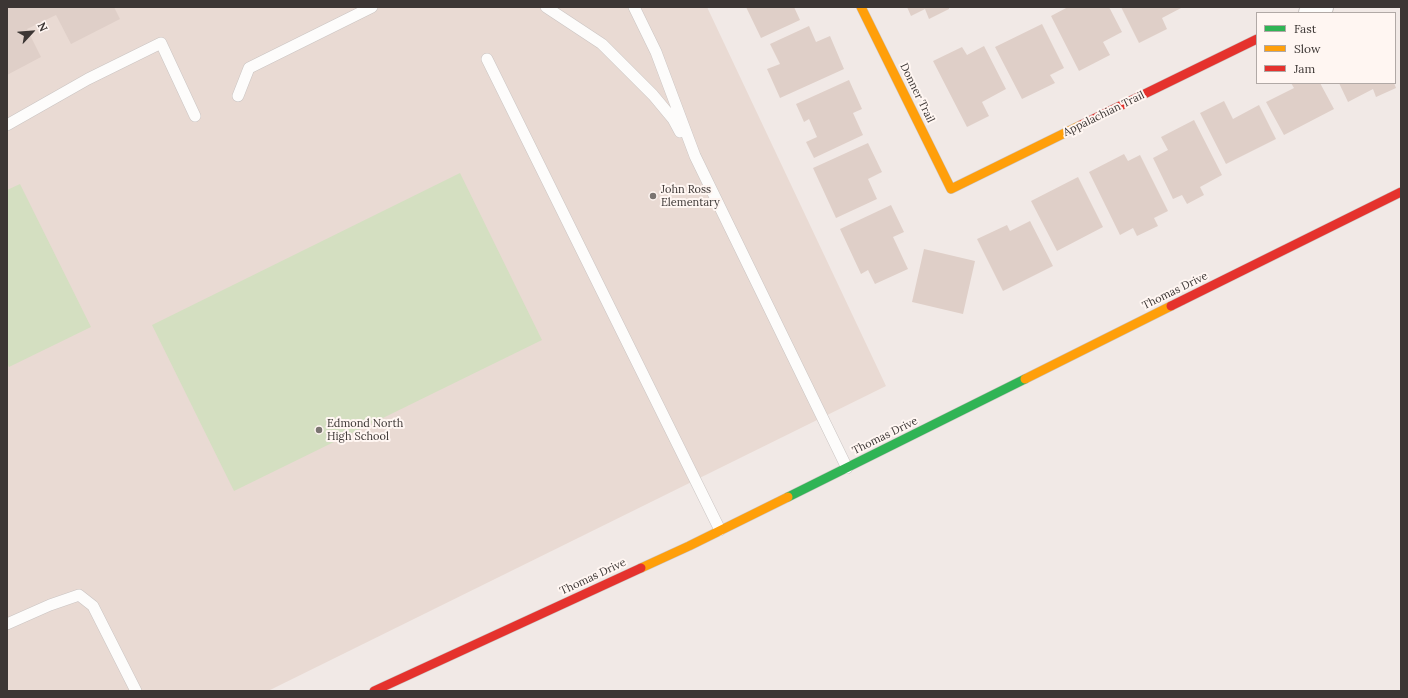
<!DOCTYPE html>
<html>
<head>
<meta charset="utf-8">
<style>
  body { margin:0 }
  #map { position:relative; width:1408px; height:698px; overflow:hidden; background:#f1e9e6; font-family:Lora,serif }
  canvas { display:block }
  .frame { position:absolute; inset:0; border:8px solid #3c3634; pointer-events:none }
  .legend { position:absolute; left:1256px; top:12px; width:140px; height:72px; box-sizing:border-box; background:#fff6f2; border:1px solid #b1a9a6; margin:0; padding:5px 7px; list-style:none; font-size:12px; color:#3c3634 }
  .legend li { display:flex; align-items:center; gap:8px; height:20px }
  .legend b { width:20px; border:1px solid #b1a9a6 }
  .north { position:absolute; left:12px; top:12px; width:40px; height:40px; -webkit-text-stroke:3px #fff6f2; paint-order:stroke; rotate:64deg; font-size:11px; font-weight:700; line-height:16px; text-align:center; color:#3c3634 }
  .north::after { content:''; display:block; margin:auto; width:14px; height:18px; background:#3c3634; clip-path:polygon(50% 0,100% 100%,50% 72%,0 100%) }
</style>
</head>
<body>
<div id="map">
<canvas width="1408" height="698"></canvas>
<div class="frame"></div>
<ul class="legend">
<li><b style="height:5px;background:#30b455"></b>Fast</li>
<li><b style="height:5px;background:#ff9f0a"></b>Slow</li>
<li><b style="height:5px;background:#e5322d"></b>Jam</li>
</ul>
<div class="north">N</div>
</div>
<script>
const c = document.querySelector('canvas').getContext('2d');
c.lineJoin = 'round';
function fill(path, color) { c.fillStyle = color; c.fill(path, 'evenodd'); }
function trace(path, color, width, dash) { c.strokeStyle = color; c.lineWidth = width; c.lineCap = dash ? 'butt' : 'round'; c.setLineDash(dash || []); c.stroke(path); }
function write(font, color, halo, rows, align = 'center') {
  c.font = font + ' Lora,serif'; c.lineWidth = 4; c.setLineDash([]); c.textBaseline = 'middle'; c.strokeStyle = halo; c.fillStyle = color; for (const [text, x, y, turn = 0] of rows) {
    c.save(); c.translate(x, y); c.rotate((+turn || 0) * Math.PI / 180); c.textAlign = isNaN(turn) ? turn : align; if (halo) c.strokeText(text, 0, 0); c.fillText(text, 0, 0); c.restore();
  }
}
fill(new Path2D(`
  M7,7h700l179,379 -618,305h-261z`), '#e9dad3');
fill(new Path2D(`
  M460,173l82,167 -308,151 -82,-166z
  M20,184l71,143 -82,40 -2,-4v-173z`), '#d4dfc1');
fill(new Path2D(`
  M7,7h107l6,12 -49,25 -15,-29 -29,14 14,28 -34,18z
  M746,7h48l6,13 -39,18z
  M907,7h42v2l-20,10 -4,-10 -14,7z
  M1068,7h41l13,25 -19,10 7,13 -31,16 -28,-55z
  M1121,7h62l-21,11 5,11 -28,14z
  M1042,24l22,44 -14,7 5,8 -33,16 -27,-52z
  M809,26l7,16 14,-6 14,33 -64,29 -13,-29 13,-5 -10,-20z
  M984,46l22,43 -24,13 7,14 -22,11 -34,-66 29,-14 5,8z
  M849,80l13,29 -9,4 10,22 -49,23 -8,-16 11,-5 -8,-18 -5,3 -8,-18z
  M1291,83h29l14,26 -50,26 -18,-33 28,-14z
  M1339,83h55l2,5 -20,9 -3,-8 -25,13z
  M1224,101l9,18 26,-14 17,34 -50,25 -26,-51z
  M1194,120l28,55 -22,12 4,8 -17,9 -5,-9 -9,4 -20,-41 15,-8 -7,-13z
  M868,143l14,29 -14,7 9,20 -41,19 -23,-50z
  M1124,154l4,7 12,-6 28,56 -14,7 4,8 -21,10 -4,-8 -13,7 -31,-63z
  M1078,177l25,50 -46,24 -26,-50z
  M891,205l13,27 -11,5 15,32 -33,15 -7,-14 -7,4 -21,-45z
  M1030,221l23,45 -50,25 -26,-52 30,-14 3,6z
  M924,249l51,12 -12,53 -51,-12z`), '#dfcfc8');
const lane = new Path2D(`
  M546,7l56,37 51,51 20,24 7,13
  M634,7l22,45 39,104 152,312
  M487,59l233,471
  M238,96l11,-28 123,-61
  M7,125l81,-46 73,-36 34,73
  M7,624l43,-19 29,-10 14,11 43,85`);
const street = new Path2D(`
  M1310,13l12,-6`);
const fast = new Path2D(`
  M788,497l237,-118`);
const slow = new Path2D(`
  M861,7l90,182 130,-64
  M1025,379l146,-73
  M641,568l48,-22 99,-49`);
const jam = new Path2D(`
  M1081,125l176,-86
  M1171,306l230,-114
  M374,691l267,-123`);
trace(lane, '#cac4c2', 12);
trace(street, '#cac4c2', 24);
trace(fast, '#cac4c2', 10);
trace(slow, '#cac4c2', 10);
trace(jam, '#cac4c2', 10);
trace(lane, '#fdfcfb', 11);
trace(street, '#fdfcfb', 22);
trace(fast, '#30b455', 9);
trace(slow, '#ff9f0a', 9);
trace(jam, '#e5322d', 9);
for (const [x, y, r, color] of [
  [653,196,4,"#7b7572"],
  [319,430,4,"#7b7572"]
]) { const dot = new Path2D(); dot.arc(x, y, r, 0, 2 * Math.PI); c.fillStyle = color; c.fill(dot); trace(dot, '#fff6f2', 1.5); }
write('11px', '#3c3634', '#fff6f2', [
  ["Donner Trail",917,93,64],
  ["Appalachian Trail",1104,114,-26],
  ["Thomas Drive",1175,291,-26],
  ["Thomas Drive",885,436,-26],
  ["Thomas Drive",593,577,-25]
]);
write('11px', '#3c3634', '#fff6f2', [
  ["John Ross",661,190],
  ["Elementary",661,203],
  ["Edmond North",327,424],
  ["High School",327,437]
], 'left');
</script>
</body>
</html>
